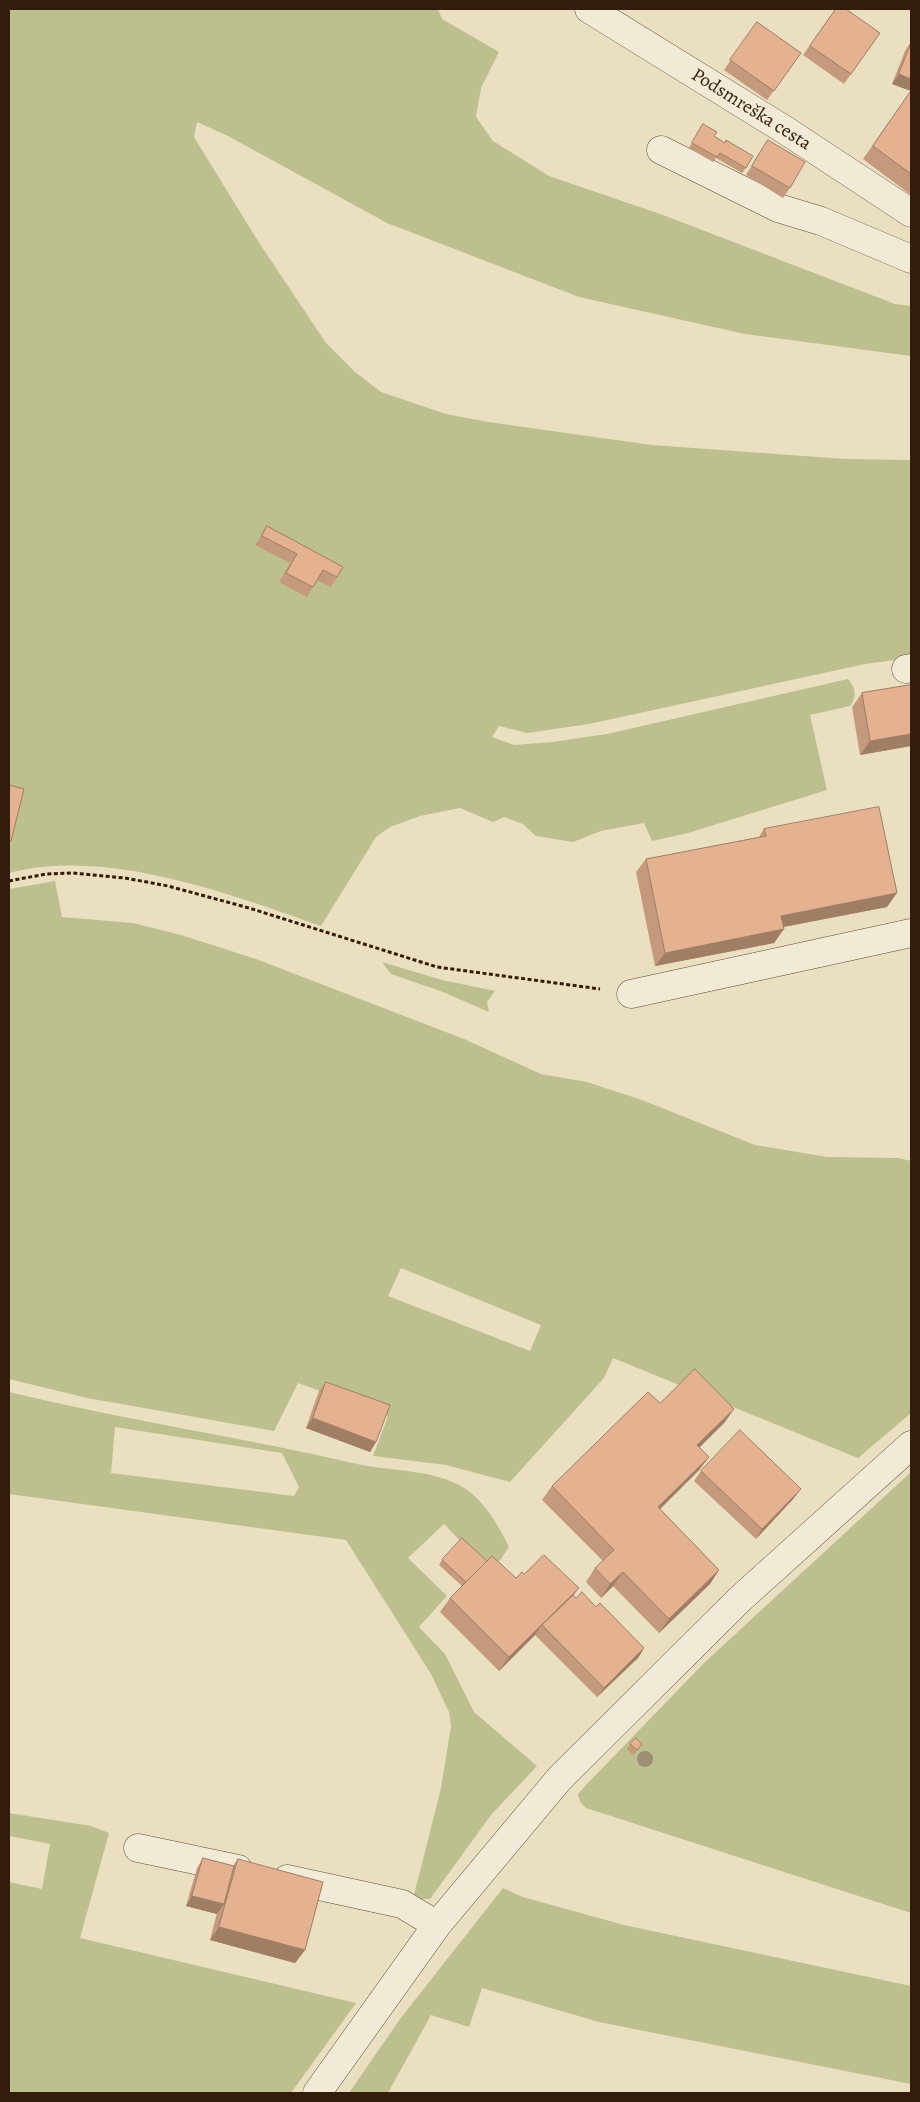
<!DOCTYPE html>
<html>
<head>
<meta charset="utf-8">
<style>
  body { margin:0 }
  #map { position:relative; width:920px; height:2102px; overflow:hidden; background:#eadfc0; font-family:Alegreya,serif }
  canvas { display:block }
  .frame { position:absolute; inset:0; border:10px solid #341c0d; pointer-events:none }
</style>
</head>
<body>
<div id="map">
<canvas width="920" height="2102"></canvas>
<div class="frame"></div>
</div>
<script>
const c = document.querySelector('canvas').getContext('2d');
c.lineJoin = 'round';
function fill(path, color) { c.fillStyle = color; c.fill(path, 'evenodd'); }
function trace(path, color, width, dash) { c.strokeStyle = color; c.lineWidth = width; c.lineCap = dash ? 'butt' : 'round'; c.setLineDash(dash || []); c.stroke(path); }
function write(font, color, halo, rows, align = 'center') {
  c.font = font + ' Alegreya,serif'; c.lineWidth = 4; c.setLineDash([]); c.textBaseline = 'middle'; c.strokeStyle = halo; c.fillStyle = color; for (const [text, x, y, turn = 0] of rows) {
    c.save(); c.translate(x, y); c.rotate((+turn || 0) * Math.PI / 180); c.textAlign = isNaN(turn) ? turn : align; if (halo) c.strokeText(text, 0, 0); c.fillText(text, 0, 0); c.restore();
  }
}
fill(new Path2D(`
  M9,9h429l4,10 57,33 -18,36 -5,29 17,24 56,35 114,39 232,89 16,2v50l-166,-22 -166,-37 -192,-74 -159,-87 -31,-14 -3,15 62,101 70,105 29,29 26,20 65,22 42,8 164,23 194,14 65,1v198l-46,6 -276,60 -62,9 -28,-7 -7,11 22,8 38,-3 55,-8 241,-55c8,10 9,17 2,27l-40,9 17,75 -139,43 -36,8 -8,-18 -43,8 -28,11 -37,-6 -13,-12 -19,-7 -11,5 -33,-14 -40,8 -30,11 -14,10 -55,89c-91,-32 -215,-79 -312,-53z
  M55,881l7,36 71,6 48,12 75,24 208,80 77,35 46,8 55,18 113,45 72,12 71,1 13,3v252l-53,45 -245,-100 -9,20 -94,104 -64,-17 -73,-9 15,-40 -90,-33 -24,48 -187,-33 -78,-19v-490zM401,1268l140,57 -11,26 -142,-55z
  M382,962l60,18 53,11 -8,11 2,10 -46,-20 -52,-18z
  M9,1392c115,28 232,45 348,72 32,7 69,5 100,20 24,11 41,40 52,63l-8,12 -13,11 -44,-46 -36,34 39,38 -28,31 26,27 29,58 63,54 -46,49 -61,84h-17l28,-111 10,-62 -2,-14 -18,-38 -85,-134 -337,-46zM115,1427l167,26 17,34 -5,9 -183,-23z
  M911,1472v441l-325,-105 -6,-6 -2,-8 9,-10 118,-122z
  M9,1813l82,13 18,7 -29,105 276,65 -65,90h-282v-211l33,7 8,-45 -41,-8z
  M503,1888l20,9 101,28 287,61v98l-312,-62 -117,-34 -13,39 -38,-12 -43,78h-39l51,-74z`), '#bdc08e');
const minor = new Path2D(`
  M589,9l196,121 126,83
  M661,150l117,58 43,13 90,38
  M906,669l5,-1
  M631,994l280,-61
  M138,1848l100,21
  M287,1879l115,25 35,21
  M317,2093l120,-168 123,-147 180,-179 171,-154`);
trace(minor, '#624d3a', 29);
trace(new Path2D(`
  M9,881l37,-7 27,-1 52,5 43,8 81,22 188,59 163,22`), '#341c0d', 3, [4, 2.5]);
trace(minor, '#f1ead6', 28);
c.fillStyle = '#9c8f73';
for (const [x, y] of [
  [645,1759]
]) { c.beginPath(); c.arc(x, y, 8, 0, 2 * Math.PI); c.fill(); }
fill(new Path2D(`
  M836,9l44,24 -36,51 -41,-29z
  M757,22l44,31 -34,47 -43,-30z
  M911,42v153l-48,-36 48,-68 -19,-7 13,-33z
  M703,124l11,12 32,32 -4,5 -26,-15 -3,4 -24,-14z
  M768,140l22,48 -7,10 -37,-23z
  M267,526l70,51 -6,10 -14,-7 -10,17 -28,-15 11,-19 -35,-18z
  M911,685v61l-51,9 -8,-48 10,-14z
  M764,829l123,78 -103,20 -10,16 -119,23 -19,-94 10,-13 113,-22z
  M326,1382l50,60 -6,10 -64,-24 13,-37z
  M660,1403l65,19 -26,25 10,10 -10,13 -39,39 59,61 -9,14 -51,49 -46,-47 -12,12 -15,-16 9,-14 8,-7 -61,-61 10,-14z
  M701,1471l93,27 -38,41 -62,-58z
  M442,1560l45,1 29,17 8,-4 49,22 3,2 20,9 48,41 -6,10 -41,39 -62,-62 -36,36 -59,-59 10,-14 12,-12 -23,-21z
  M630,1744l9,5 -6,6 -6,-6z
  M203,1858l30,8 5,-7 67,91 -10,13 -85,-23 7,-27v1l-31,-8 11,-38z`), '#c4997c');
fill(new Path2D(`
  M899,74l12,5v12l-19,-7z
  M911,734v12l-51,9 10,-14z
  M897,893l-10,14 -115,22 9,-13z
  M784,929l-10,14 -119,23 10,-13z
  M734,1409l-9,13 -37,37 9,-14z
  M313,1418l63,24 -6,10 -64,-24z
  M709,1457l-10,13 -51,51 10,-14z
  M801,1489l-7,9 -38,41 6,-10z
  M719,1570l-9,14 -51,49 10,-14z
  M623,1572l-10,14 -12,12 9,-14z
  M579,1588l-10,13 -27,24 -7,10 -36,36 10,-14z
  M644,1648l-6,10 -41,39 7,-9z
  M192,1896l32,8 -7,10 -31,-8z
  M219,1927l86,23 -10,13 -85,-23z`), '#a07d65');
const building = new Path2D(`
  M836,9h10l34,24 -29,41 -41,-28z
  M757,22l44,31 -27,38 -44,-31z
  M911,43v36l-12,-5z
  M911,91v83l-38,-28z
  M703,124l14,8 -3,4 11,7 1,-3 27,16 -7,12 -26,-15 -3,4 -25,-14z
  M768,140l37,22 -15,26 -38,-22z
  M267,526l76,41 -6,10 -14,-7 -10,17 -27,-14 11,-19 -35,-18z
  M911,685v49l-41,7 -8,-48z
  M9,785l15,4 -13,52h-2z
  M879,807l18,86 -116,23 3,13 -119,24 -19,-94 120,-23 -2,-7z
  M695,1369l39,40 -37,36 12,12 -51,50 61,63 -50,49 -46,-47 -13,12 -15,-16 19,-18 -62,-64 96,-94 12,11z
  M326,1382l64,23 -14,37 -63,-24z
  M740,1430l61,59 -39,40 -61,-58z
  M462,1538l25,23 -21,21 -24,-22z
  M544,1555l35,33 -70,69 -59,-59 42,-42 24,22 6,-6 2,2z
  M582,1592l14,15 4,-4 44,45 -40,40 -62,-63 31,-30 3,3z
  M636,1738l6,6 -5,6 -7,-6z
  M203,1858l31,8 -10,38 -32,-8z
  M238,1859l85,23 -18,68 -86,-23z`);
fill(building, '#e4b290');
trace(building, '#a07d65', 1);
write('19px', '#341c0d', '#f1ead6', [
  ["Podsmreška cesta",751,110,32]
]);
</script>
</body>
</html>
